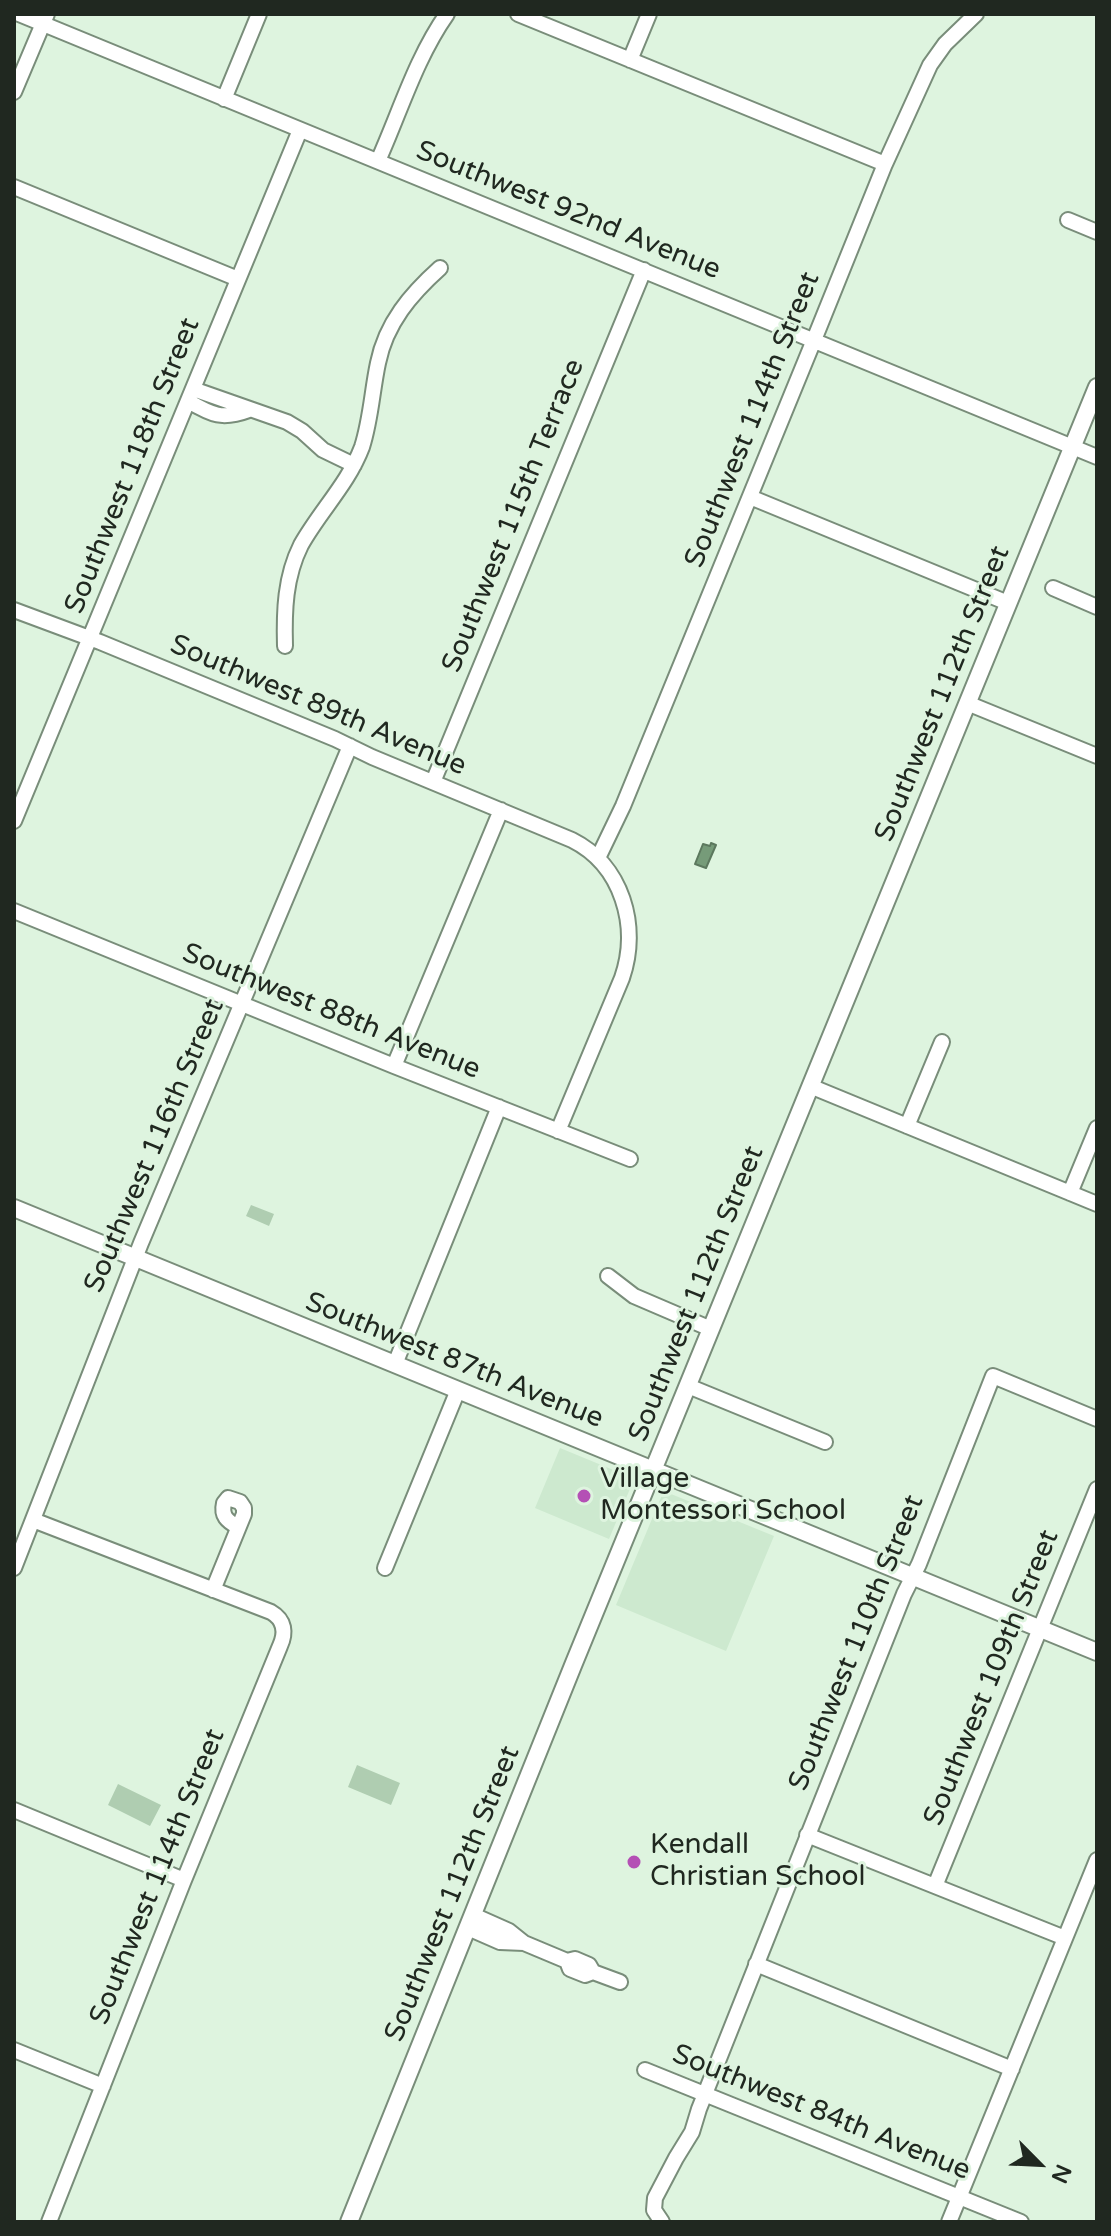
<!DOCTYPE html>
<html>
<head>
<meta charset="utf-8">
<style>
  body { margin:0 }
  #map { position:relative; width:1111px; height:2236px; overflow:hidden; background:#def4df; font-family:"Varela Round",sans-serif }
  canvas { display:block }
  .frame { position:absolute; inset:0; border:16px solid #202820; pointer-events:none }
  .north { position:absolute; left:999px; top:2124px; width:80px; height:80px; -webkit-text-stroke:6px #def4df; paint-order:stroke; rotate:114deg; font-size:22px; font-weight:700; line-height:32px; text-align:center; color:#202820 }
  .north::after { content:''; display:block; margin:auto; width:28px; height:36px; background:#202820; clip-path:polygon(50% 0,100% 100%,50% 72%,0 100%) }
</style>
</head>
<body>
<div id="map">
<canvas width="1111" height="2236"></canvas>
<div class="frame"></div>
<div class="north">N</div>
</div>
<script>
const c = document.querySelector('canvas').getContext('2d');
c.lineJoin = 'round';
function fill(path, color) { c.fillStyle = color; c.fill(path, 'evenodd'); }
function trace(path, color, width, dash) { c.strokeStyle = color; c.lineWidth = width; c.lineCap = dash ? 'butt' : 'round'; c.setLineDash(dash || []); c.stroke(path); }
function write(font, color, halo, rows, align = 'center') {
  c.font = font + ' "Varela Round",sans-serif'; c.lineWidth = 6; c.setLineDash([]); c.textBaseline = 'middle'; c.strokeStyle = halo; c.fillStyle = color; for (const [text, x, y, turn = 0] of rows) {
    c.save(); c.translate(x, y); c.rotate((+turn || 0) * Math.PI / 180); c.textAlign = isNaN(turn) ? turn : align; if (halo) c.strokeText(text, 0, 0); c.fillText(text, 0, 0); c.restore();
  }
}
fill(new Path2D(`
  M560,1448l68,28 4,8 -23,55 -74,-31z
  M671,1494l103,42 -48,115 -110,-46 46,-110z`), '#cde9cf');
fill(new Path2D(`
  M251,1205l23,9 -5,12 -23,-10z
  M357,1765l43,18 -9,22 -43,-18z
  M118,1784l43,21 -11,21 -42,-21z`), '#afcdb1');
const water = new Path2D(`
  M711,843l5,2 -10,23 -11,-4 8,-20 7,2z`);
fill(water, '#769b79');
trace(water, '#5c785e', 2);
const minor = new Path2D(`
  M19,14l1078,443
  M518,14l367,150
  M630,60l19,-46
  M14,92l33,-78
  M224,99l35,-85
  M378,161c22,-49 38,-103 69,-147
  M14,187l224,92
  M1068,220l29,12
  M193,389l94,33 15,9 21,19 31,15
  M188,401c24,14 34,19 61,9
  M750,497l258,106
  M1053,588l44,19
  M14,610l86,32 235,97 37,18 200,83c50,25 68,86 50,138l-64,153
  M285,646c-1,-35 0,-69 16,-101 19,-34 47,-61 61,-98 9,-28 10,-56 16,-84 8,-40 33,-69 62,-95
  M967,703l130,53
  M433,782l211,-512
  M14,821l286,-691
  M598,858l25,-52 191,-466 71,-176 45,-99 15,-21 31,-30
  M14,911l380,155 236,93
  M394,1066l107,-256
  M810,1086l287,118
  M907,1126l35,-84
  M1070,1193l27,-65
  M608,1276l26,20 77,33
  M395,1364l104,-257
  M688,1386l137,56
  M33,1520l238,92c14,8 15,21 9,34l-96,234 -135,342
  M14,1568l127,-325 209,-497
  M385,1568l73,-178
  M213,1590l31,-76v-6l-4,-6 -12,-4 -4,5c-3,13 3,18 14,24
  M14,1810l170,70
  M807,1835l258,103
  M935,1886l162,-397
  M473,1915l36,16 15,12
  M468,1928l32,14 24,1 43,18 8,-2 14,6 4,7
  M567,1961l3,8 15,6 8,-3 27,10
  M756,1964l256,105
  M14,2050l89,36
  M645,2070l376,152
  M662,2222l-8,-12 1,-12 21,-40 16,-26 7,-23 205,-515 15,-30 74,-188 104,43
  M949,2222l148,-362`);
const major = new Path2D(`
  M14,1208l1083,444
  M349,2222l225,-559 523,-1276`);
trace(minor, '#798d7a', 18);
trace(major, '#798d7a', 20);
trace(minor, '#fff', 14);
trace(major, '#fff', 16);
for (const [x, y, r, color] of [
  [584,1496,8,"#b450b5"],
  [634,1862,8,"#b450b5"]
]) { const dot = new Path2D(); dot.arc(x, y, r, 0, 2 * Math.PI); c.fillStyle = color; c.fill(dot); trace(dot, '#def4df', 3); }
write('28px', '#202820', '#def4df', [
  ["Southwest 92nd Avenue",568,211,22],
  ["Southwest 114th Street",753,420,-68],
  ["Southwest 118th Street",133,466,-68],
  ["Southwest 115th Terrace",514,516,-68],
  ["Southwest 112th Street",943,694,-68],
  ["Southwest 89th Avenue",318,706,23],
  ["Southwest 88th Avenue",331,1012,22],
  ["Southwest 116th Street",155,1146,-67],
  ["Southwest 112th Street",697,1294,-68],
  ["Southwest 87th Avenue",454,1361,22],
  ["Southwest 110th Street",857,1643,-68],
  ["Southwest 109th Street",992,1678,-68],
  ["Southwest 114th Street",158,1877,-68],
  ["Southwest 112th Street",453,1894,-68],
  ["Southwest 84th Avenue",821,2113,22]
]);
write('28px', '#202820', '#def4df', [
  ["Village",600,1480],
  ["Montessori School",600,1512],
  ["Kendall",650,1846],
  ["Christian School",650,1878]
], 'left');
</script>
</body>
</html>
